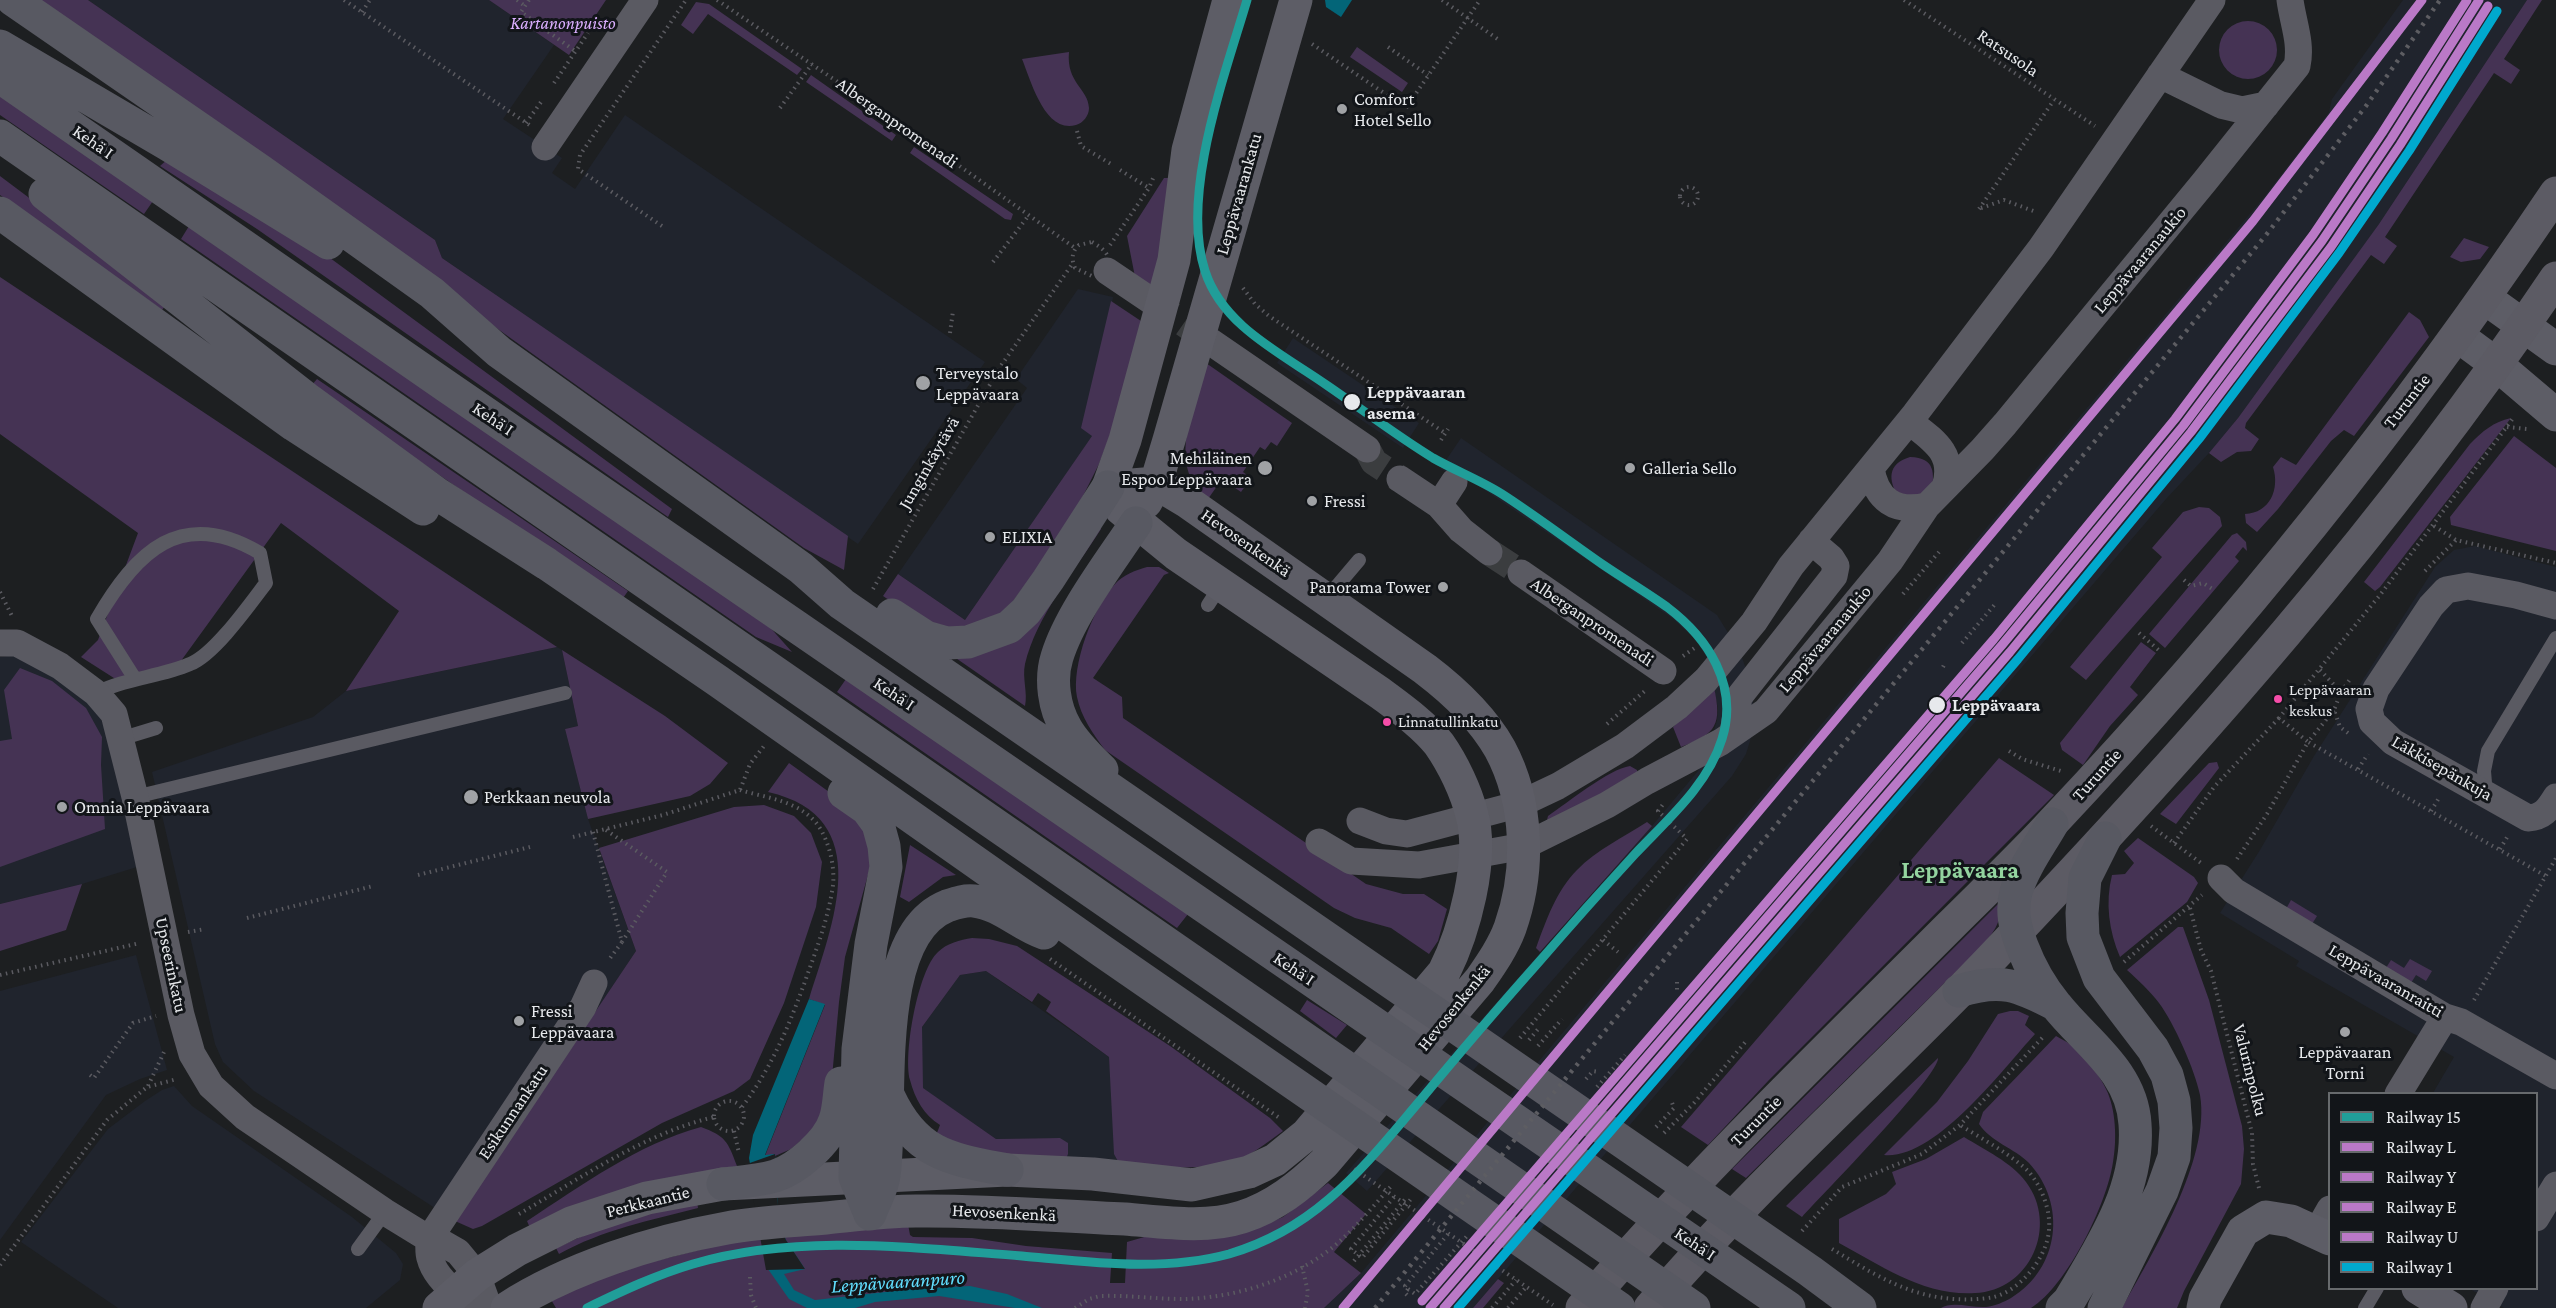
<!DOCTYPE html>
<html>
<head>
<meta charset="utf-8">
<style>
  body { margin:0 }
  #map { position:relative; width:2556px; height:1308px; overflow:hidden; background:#1d1f21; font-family:"Crimson Pro",serif }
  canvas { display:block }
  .legend { position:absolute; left:2328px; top:1092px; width:210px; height:198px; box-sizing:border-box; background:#121519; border:2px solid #676a6d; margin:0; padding:8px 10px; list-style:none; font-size:18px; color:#e7e9ec }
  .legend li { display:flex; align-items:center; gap:12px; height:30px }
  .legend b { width:30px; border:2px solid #676a6d }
</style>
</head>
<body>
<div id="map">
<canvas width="2556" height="1308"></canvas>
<ul class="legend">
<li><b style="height:8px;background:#209e99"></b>Railway 15</li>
<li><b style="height:8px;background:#ba79c7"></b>Railway L</li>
<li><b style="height:8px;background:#ba79c7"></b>Railway Y</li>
<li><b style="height:8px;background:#ba79c7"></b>Railway E</li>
<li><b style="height:8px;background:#ba79c7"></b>Railway U</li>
<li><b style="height:8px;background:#00a9ce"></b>Railway 1</li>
</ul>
</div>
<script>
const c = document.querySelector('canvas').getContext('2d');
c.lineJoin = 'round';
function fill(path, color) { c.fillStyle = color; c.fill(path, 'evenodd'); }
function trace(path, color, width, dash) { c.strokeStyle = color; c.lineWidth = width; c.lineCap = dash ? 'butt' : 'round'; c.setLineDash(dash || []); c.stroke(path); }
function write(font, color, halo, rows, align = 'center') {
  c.font = font + ' "Crimson Pro",serif'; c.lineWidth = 6; c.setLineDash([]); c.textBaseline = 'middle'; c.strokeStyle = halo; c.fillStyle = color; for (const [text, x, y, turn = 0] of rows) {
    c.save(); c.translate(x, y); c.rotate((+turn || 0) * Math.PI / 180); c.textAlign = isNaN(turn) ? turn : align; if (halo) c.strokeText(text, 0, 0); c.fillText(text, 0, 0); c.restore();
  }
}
fill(new Path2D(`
  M88,0h401l65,45 -51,74 59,39 -10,15 23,16 50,-74 360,247 -127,182 -416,-286 -7,-18z
  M2403,0h124l-148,224 -141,194 -29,35 -43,46 -693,809h-149l37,-35 903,-1076 57,-74 8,-11 3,-13z
  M1078,289l35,8 -20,138 -128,185 -67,-46 129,-186 -11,-9z
  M1293,338l126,85 -16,25 -126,-85z
  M1461,438l256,177 23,37 5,14 8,34 1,28 -8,26 -14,22 -365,415 -21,-18 306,-347 46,-55 12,-27 7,-24 1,-11 -9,-48 -14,-22 -23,-21 -196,-134 -36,-15z
  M2475,546l81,21v741h-52l-34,-19 66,-1v-194l-103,-1 21,-36 -158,-91 3,-5 -79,-48 40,-63 54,-94 121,-189 19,-17z
  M557,647l5,3 16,76 -13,3 23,90 48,132 -181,270 -201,-130 -31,-29 -8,-18 -63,-272 161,-55 33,-26z
  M16,655l25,9 54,41 18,42 24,120 -55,17 -82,20v-247z
  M136,955l31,115 -27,9 -34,16 -106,145v-249z
  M986,971l123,86 11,108 -56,-1 -4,-26 -64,1 -74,-51v-61l38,-52z
  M174,1086l18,20 160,111 44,36 7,11 -3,16 -34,28h-248l-97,-66 87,-113 37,-28 17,-11z`), '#20242d');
fill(new Path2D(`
  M38,0h50l347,240 7,18 406,278 -4,34 -40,-22z
  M489,0h117l-37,55z
  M2527,0h15l-38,59 16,11 -9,14 -17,-11 -109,164 12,9 -13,18 -13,-9 -125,168 -1,5 14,11 -8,12 -14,1 -16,10 -12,-9 29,-35 141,-194z
  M696,2l13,2 93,65 -5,6 -89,-61 -15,20 -12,-9z
  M2219 50a29 29 0 1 1 58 0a29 29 0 1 1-58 0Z
  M1357,47l51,36 -6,9 -52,-35z
  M1069,52c-3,31 19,36 20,56 0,8 -6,15 -13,17 -31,9 -45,-44 -54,-66z
  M811,75l85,60 -4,6 -86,-59z
  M0,96l153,105 -9,13 -144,-99z
  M914,147l99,67 -2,6 -6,-1 -95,-66z
  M169,158l142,86 361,265 -4,8 -411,-288 -97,-63z
  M0,176l168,126 -6,8 -162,-115z
  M1164,178h6l-4,55 -14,59 -16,-10 -9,-46z
  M189,226l579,399 24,27 -36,-15 -575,-398z
  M2464,238l25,9 -9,12 -19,3 -11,-5z
  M0,277l557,370 -211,44 53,-80 -118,-88 -103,142 -50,22 -47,-30 17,-17 40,-107 -138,-99z
  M1111,301l33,22 -29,99 -16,42 -34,68 -66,88 -38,11 -40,-9 -38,-26 15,-22 67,46 127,-184 -11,-8z
  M2409,312l11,8 9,17 -75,99 -10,-6 -13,11 -53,68 -21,23 -11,-9 -1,-9c25,-1 35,-25 28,-47l8,-10 15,8z
  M1206,363l86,60 -15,23 -6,-4 -6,8 -5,-3 -17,25 8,6 -10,14 -19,-13 -14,20c-43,-32 -13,-93 -2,-136z
  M317,379l311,212 -7,10 -310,-215z
  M2511,418l-131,169 -5,4 -11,-9 106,-138c13,-13 23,-22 41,-26z
  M2514,436l42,32v83l-105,-26 -1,-8z
  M1910,457c26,1 24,16 22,36l-33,5c-11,-18 -12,-34 11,-41z
  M2199,507l10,1 11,9 2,9 -136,154 -16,-13 92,-110 -10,-9 31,-36z
  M1097,525l4,4c-26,41 -65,88 -76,135 -3,14 3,29 0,42l-75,-52 8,-1z
  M2237,533l9,9 1,9 -4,-4 -8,10 4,4 -74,87 -16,-14 83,-99z
  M1147,567h12l10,6 -5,2 -71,103 29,19 1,21 243,166 37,10h21l23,15 -9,32 -9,13 -38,-26 -36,-10 -21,-10 -229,-158c-12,-16 -24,-33 -28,-53 -6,-31 16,-90 38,-113 8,-9 21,-14 32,-17z
  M2141,642l15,11 -26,34 8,8 -28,31 -27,39 -21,-15 -2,-7z
  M562,650l103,66 63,47 -18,21 -20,12 -102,23 -23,-90 13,-3z
  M20,668l32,13 34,27 16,29 -1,28 4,64 -105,38v-126l12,-2 -8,-49z
  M846,679l342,235 -11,14 -340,-236z
  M1714,687c8,37 3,47 -33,60l-8,-20z
  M1999,758l55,37 -285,285 -61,65 -27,-18z
  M2217,762l2,6 -43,56 -16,-10 49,-51z
  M789,763l54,39 20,23 10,32 -28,100 -6,45 -8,86 -15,40 -25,21 -16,7h-10l60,-151 -16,-6c23,-74 69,-182 -41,-207z
  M1630,766l7,4v3l-55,34 -35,13 1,-4c19,-13 61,-47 82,-50z
  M764,805l30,11 17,17 11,29 -6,45 -32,96 -34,76 -16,12 -72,32 -180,103 -9,3 -18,-8 181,-270 -37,-103 135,-41z
  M1647,822l5,4 -112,126 -4,-4c10,-27 20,-57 41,-78 19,-20 47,-33 70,-48z
  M2138,838l56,39 4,6 -11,19 -67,55c-11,-26 -15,-54 -8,-82l13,-1 9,-11 -10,-12z
  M910,845l46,30 -13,2 -34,25 -9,-5z
  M82,884l-16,46 -66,21v-47z
  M2291,900l26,16 -5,8 -26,-15z
  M1999,903c5,21 -10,35 -24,50l-229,225 -14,-9z
  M2178,927h5l26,73 33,126 2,23 -3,35 -57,107 -7,17h-55c30,-54 89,-149 78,-213 -5,-25 -26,-72 -41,-92 -9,-12 -21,-23 -32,-33z
  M972,938l17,1 28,7 153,100 100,72 13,13c-17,12 -35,28 -56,32 -35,7 -71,5 -107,2l-6,-11 -5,-97 -63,-46 5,-9 -13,-9 -6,9 -46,-31 -26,4 -38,52 1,61 73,51 64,-1 8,5v11l-4,10 -76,-4 -53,-22 5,-13c-16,-10 -25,-26 -30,-45 -7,-26 8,-110 28,-128 9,-9 22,-12 34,-14z
  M2410,959l22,12 -6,10 -10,-6 -5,8 -25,-15 5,-8 13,8z
  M1307,1000l40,25 -11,13 -36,-27z
  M2010,1011h8l11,5 -4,9 10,9c-33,36 -100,126 -151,121l53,-53 31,-41 30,-47z
  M2056,1036c8,5 18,9 24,15 8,9 21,27 26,38 10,20 11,51 7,73 -6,42 -46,124 -82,146h-90c11,-7 31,0 45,-1 9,-1 18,-5 25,-9 49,-30 56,-94 18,-135 -15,-15 -38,-21 -50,-39l4,-12z
  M1938,1058c2,17 -117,138 -136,159l-16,-11z
  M701,1127c25,9 27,15 36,39l-207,62 -3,-7c55,-36 111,-77 174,-94z
  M1964,1137c21,13 47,25 62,45 33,44 4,109 -51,111 -52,3 -93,-27 -136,-50v-24l47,-25 10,-10 -4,-12 34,-13z
  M1328,1183l38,31 -32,38 27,21 -37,35h-768l-6,-10 74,-29 114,-29 170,-16 2,11 3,2 59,1 54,8 86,7 -2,30h15l2,-41 31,-9 106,-8 19,-8z
  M697,1201l1,7c-47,12 -96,22 -139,46l-3,-6 51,-23z
  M1498,1279l6,4 -21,25h-10z`), '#453354');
fill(new Path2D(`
  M1325,0h27l-11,17 -15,-10z
  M809,999l16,5 -60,151 10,-1 4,68 7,18 19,29 -21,5 10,16 21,10 96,-11 59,-3 37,8 35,14h-27l-76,-12 -64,6 -20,6h-48l-18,-9 -21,-30 -19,-111 4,-23z`), '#036578');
fill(new Path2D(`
  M775,1154l4,68 7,18 19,29 -39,1 -19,-106z`), '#1d1f21');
trace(new Path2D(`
  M1150,300l61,42
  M1367,449l7,13 26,17
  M1489,552l32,21`), '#3b3d3f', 27, [27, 14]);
trace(new Path2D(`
  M344,0l187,126
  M517,0l8,6
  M529,0l-8,12 54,39
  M717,0l196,133 162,115
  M1442,0l57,40
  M1904,0l191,126
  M362,12l8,-12
  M1312,44l94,64 74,-108
  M1388,47l40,28
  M554,83l34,-50
  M780,108l32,-44
  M526,123l15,-21
  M1077,131l4,15 30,18
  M1120,170l29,18
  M1680 196a9 9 0 1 1 18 0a9 9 0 1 1-18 0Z
  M1981,208l23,-8 32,12
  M1979,209l75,-109
  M662,226l-84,-57 2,-14 106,-155
  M1092,242c12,7 21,14 15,29l-13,6 -19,-9c-4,-9 -3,-17 4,-23z
  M1110,245l39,-57 5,-12
  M993,262l36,-47
  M1243,288l12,16 14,12 176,117
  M950,333l3,-22
  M2507,427l20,2
  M1441,440l7,-11
  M2434,526l22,14 100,23
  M2425,571l31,-31
  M2184,580l7,6 12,-3 11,7
  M873,589l127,-222 73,-104
  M0,592l13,26
  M1903,594l36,-42
  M2139,633l22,19
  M1962,643l34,-40
  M1683,656l13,-9
  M1943,667l1,-2
  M2320,670l21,22
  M2334,710l-26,32 238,134
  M1607,724l40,-35
  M2348,733l-8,-6 -6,-17 7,-18 10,-14
  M2009,751l13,8 39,12
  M2358,769l10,-15
  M740,790c27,8 59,11 77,34 12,16 18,42 16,61 -4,30 -15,60 -25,88 -17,48 -35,93 -66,134
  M2431,811l8,-13
  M2151,826l50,37
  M606,830l61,42 -45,70
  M593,832l29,110 -14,19
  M573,837l90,-22 77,-25 10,-26 14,-18
  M2174,843l40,-56 65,-69
  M2500,849l9,-15
  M2237,859l30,-45 41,-72 -29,-24 101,-123 134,-178
  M418,875l112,-28
  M2190,908l11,42 10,21 41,162 1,31 7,28
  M247,918l126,-32
  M188,932l17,-3
  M1603,940l15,12
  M1050,959l231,160
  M2124,962l78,-67
  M0,975l140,-32
  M1677,982v12
  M2474,1000l82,-142
  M1520,1038l167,-199 -29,-28 6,-8
  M1529,1040l10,-12
  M1538,1046l24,-27
  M90,1075l4,3 39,-55 23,-7
  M1586,1079l7,-8 7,1
  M148,1086l16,-34
  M1597,1087l28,-32
  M714 1116a15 15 0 1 1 30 0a15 15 0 1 1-30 0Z
  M1656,1127l18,-19 -3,-8
  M734,1131l5,22
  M1664,1133l30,-30 53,-63
  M1354,1169l199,136
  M1394,1197l-43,52 11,9 49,-59
  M519,1214c62,-36 124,-80 195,-97
  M1802,1231l40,-44 80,-33 38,-29 84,-89
  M1832,1249c35,21 70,44 112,49 15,2 35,2 50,-1 27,-7 53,-40 55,-67 2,-20 -8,-45 -21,-59 -19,-18 -46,-32 -68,-46
  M1354,1261l53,-64
  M0,1265l107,-145 40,-33 30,-8
  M1302,1266l6,26 -3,16
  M750,1277l1,18 5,13
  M1408,1289l7,5 52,-58
  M1407,1295l-2,-2 3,-4 -3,-3 43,-52
  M1075,1308l14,-9 11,-3c28,-1 55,3 83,3 54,-1 116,-21 157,-58 19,-17 36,-38 53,-57
  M1492,1308l24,-28
  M1508,1308l19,-22`), '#5b5b61', 4, [1.5, 4.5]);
trace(new Path2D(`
  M1326,599l33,-39
  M1208,605l13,-20
  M96,693c30,-15 64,-16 94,-29 24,-9 60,-60 76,-81l-6,-30c-79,-47 -124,-1 -163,66l38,60
  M120,739l36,-11
  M2486,795l-2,-24 4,-20 68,-113
  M135,797l430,-104
  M358,1249l27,-37
  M2365,1308l12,-20`), '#5a5a62', 14);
trace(new Path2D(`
  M2160,75l61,30 21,5 24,-5
  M545,147l100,-147
  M1107,271l43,29
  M1211,342l156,107
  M1910,422c23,18 46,32 35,65
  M1871,468c5,32 24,45 56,38
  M1400,479l39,26 22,25 28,22
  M1439,505l15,-23
  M1521,573l142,98
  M2556,606l-40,-11 -48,-9 -22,4 -15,16 -55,83 -7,20 3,13 21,20 135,76c15,-1 20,-8 28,-21
  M0,643h17l43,23 36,27 18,21 21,83 46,218 11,39 19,32 34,31 140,95 44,27 15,5 14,8 19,23 12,33
  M1733,733l6,-36 95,-121 2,-10 -5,-8 -20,-17
  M1360,821l26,10 21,3 113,-30 38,-18 67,-40 52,-39 29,-27 48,-58 37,-56 124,-152 126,-166 171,-248
  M1319,842l32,19 68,4 105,-19 83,-41 40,-24 74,-39 45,-31 124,-150 37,-55 55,-56 23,-26 200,-243 92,-115c5,-23 -4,-43 -7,-66
  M2221,878l13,13 211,126 16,5 95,54
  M2398,1094l47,-77
  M2536,1218l20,-33
  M2317,1232l13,-23
  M429,1239l154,-232 11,-24
  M429,1239c0,6 -1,14 1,19 5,20 26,36 41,46
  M2484,1308l11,-20`), '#5a5a62', 27);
trace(new Path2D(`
  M2485,298l71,51
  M2458,336l38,28 60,51
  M1108,487l17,-47 49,-180 14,-110 41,-150
  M1146,502l10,-19 13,-43 127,-440
  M2418,1288l33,20
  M439,1308l38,-33 40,-25 54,-27 76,-25 76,-14 284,-14 86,4 99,11 57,-13 26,-12 32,-26 137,-162c20,-40 40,-112 28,-157 -6,-24 -19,-51 -33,-71 -16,-20 -39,-36 -59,-51l-204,-139 -55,-45 -13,-22
  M507,1308c62,-40 147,-67 220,-80 32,-6 66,-7 99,-10 30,-3 60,-7 90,-7 70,-1 139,5 209,8 38,3 80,10 117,-2 32,-10 58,-31 82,-54l156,-183c11,-16 23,-33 30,-52 20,-56 19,-125 -10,-179 -18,-32 -46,-58 -75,-80l-239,-168 -30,-18 -48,4
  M2203,1308l2,-9 38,-68 23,-14 25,4 39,18`), '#5d5d66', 33);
trace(new Path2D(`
  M1582,1308c115,-134 242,-256 367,-381 35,-35 71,-69 105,-106 184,-195 353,-406 502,-628
  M1650,1308c105,-123 226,-229 338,-346 204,-214 403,-438 568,-684`), '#5c5b64', 33);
trace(new Path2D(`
  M13,0l248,171 171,122 67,59 302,216 41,36 968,667 50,37
  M0,46l167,98 161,99
  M0,77l446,309 1343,922
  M0,136l1694,1172
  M45,194l261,204 133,97 108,69 171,117 384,270 517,357
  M0,213l294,212 129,84
  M892,615l34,22 21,6 21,-1 41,-15 17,-16 22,-31 60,-93
  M1102,770c-13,-13 -27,-26 -36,-42 -12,-20 -16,-49 -9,-71 13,-43 54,-96 79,-134
  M844,793l23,16 11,15 6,22 2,21 -15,77 -13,105 -3,128 15,37
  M2052,824c-12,21 -29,44 -36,68 -5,19 -1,36 6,54 8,21 19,41 34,59 29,37 76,66 79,119 5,65 -34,123 -66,177l-7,7
  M1959,991c42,-13 59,-6 97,14
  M889,1097c27,58 61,62 118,73
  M723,1184c17,-2 35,-3 52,-8 22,-7 53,-34 60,-56 4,-11 4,-25 6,-37
  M870,1214c4,-12 13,-26 14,-39 10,-67 -14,-238 63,-269 9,-3 17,-6 27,-5 27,3 46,24 70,32
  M2104,1308l58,-117 12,-34 2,-29 -2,-27 -7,-26 -14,-26 -54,-71 -16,-41 -1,-24 3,-35 20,-40`), '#585962', 33);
trace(new Path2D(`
  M1375,1308l891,-1073 100,-129 74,-106`), '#5d5d62', 4.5, [3, 6]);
trace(new Path2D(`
  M587,1308c35,-17 69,-33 106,-44 105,-31 222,-16 329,-8 68,6 140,16 207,-2 37,-11 71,-30 100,-55 33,-28 61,-63 89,-96 39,-47 79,-94 120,-140 32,-37 64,-73 97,-109 32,-34 73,-69 87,-115 17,-54 -14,-101 -55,-132 -21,-15 -43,-28 -65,-43 -33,-23 -66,-48 -100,-70 -22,-14 -46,-23 -69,-36 -36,-22 -70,-48 -105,-72 -45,-32 -105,-59 -123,-115 -25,-77 20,-196 42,-271`), '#209e99', 9);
trace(new Path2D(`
  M1343,1308l910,-1087 169,-221`), '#ba79c7', 9);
trace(new Path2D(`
  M1430,1308l572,-663 181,-219 139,-185 69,-102 88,-139`), '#ba79c7', 9);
trace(new Path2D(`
  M1444,1308l566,-656 181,-220 140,-185 69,-102 88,-139`), '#ba79c7', 9);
trace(new Path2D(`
  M1422,1301l572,-662 181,-220 138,-184 69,-102 85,-133`), '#ba79c7', 9);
trace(new Path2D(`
  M1458,1308l560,-649 181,-220 140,-186 70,-102 88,-140`), '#00a9ce', 9);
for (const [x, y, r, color] of [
  [1342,109,6,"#a0a2a5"],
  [923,383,8,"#a0a2a5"],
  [1352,402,9,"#e7e9ec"],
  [1265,468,8,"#a0a2a5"],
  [1630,468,6,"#a0a2a5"],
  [1312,501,6,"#a0a2a5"],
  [990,537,6,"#a0a2a5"],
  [1443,587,6,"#a0a2a5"],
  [2278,699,5,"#f54da8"],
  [1937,705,9,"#e7e9ec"],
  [1387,722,5,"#f54da8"],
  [471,797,8,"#a0a2a5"],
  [62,807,6,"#a0a2a5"],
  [519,1021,6,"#a0a2a5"],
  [2345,1032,6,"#a0a2a5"]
]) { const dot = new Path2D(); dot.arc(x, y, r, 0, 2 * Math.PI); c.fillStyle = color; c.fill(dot); trace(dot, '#121519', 2); }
write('16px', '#e7e9ec', '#121519', [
  ["Leppävaaran",2289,690],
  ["keskus",2289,711],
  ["Linnatullinkatu",1398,722]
], 'left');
write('italic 18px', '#dbafff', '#121519', [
  ["Kartanonpuisto",563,23]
]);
write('18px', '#e7e9ec', '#121519', [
  ["Ratsusola",2008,53,34],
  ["Alberganpromenadi",897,123,35],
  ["Kehä I",93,142,35],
  ["Leppävaarankatu",1239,194,-74],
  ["Leppävaaranaukio",2140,260,-50],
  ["Turuntie",2407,401,-52],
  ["Kehä I",493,419,34],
  ["Junginkäytävä",929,463,-60],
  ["Hevosenkenkä",1246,543,35],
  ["Alberganpromenadi",1592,622,34],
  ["Leppävaaranaukio",1825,639,-50],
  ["Kehä I",894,694,34],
  ["Läkkisepänkuja",2442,768,30],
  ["Turuntie",2097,775,-48],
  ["Upseerinkatu",171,965,78],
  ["Kehä I",1294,969,34],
  ["Leppävaaranraitti",2386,981,30],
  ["Hevosenkenkä",1454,1008,-51],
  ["Valurinpolku",2250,1070,76],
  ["Esikunnankatu",513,1112,-56],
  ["Turuntie",1756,1121,-45],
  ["Perkkaantie",648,1202,-14],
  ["Hevosenkenkä",1004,1213,3],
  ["Kehä I",1695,1244,34]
]);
write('18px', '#e7e9ec', '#121519', [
  ["Comfort",1354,99],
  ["Hotel Sello",1354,120],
  ["Terveystalo",936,373],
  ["Leppävaara",936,394],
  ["Mehiläinen",1252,458,"right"],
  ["Espoo Leppävaara",1252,479,"right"],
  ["Galleria Sello",1642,468],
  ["Fressi",1324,501],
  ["ELIXIA",1002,537],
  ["Panorama Tower",1431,587,"right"],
  ["Perkkaan neuvola",484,797],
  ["Omnia Leppävaara",74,807],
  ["Fressi",531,1011],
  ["Leppävaara",531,1032],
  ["Leppävaaran",2345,1052,"center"],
  ["Torni",2345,1073,"center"]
], 'left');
write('bold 18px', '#e7e9ec', '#121519', [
  ["Leppävaaran",1367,392],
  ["asema",1367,413],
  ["Leppävaara",1952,705]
], 'left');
write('italic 20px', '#61defe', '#121519', [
  ["Leppävaaranpuro",898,1282,-4]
]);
write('bold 24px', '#93d49f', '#121519', [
  ["Leppävaara",1960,871]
]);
</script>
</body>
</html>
